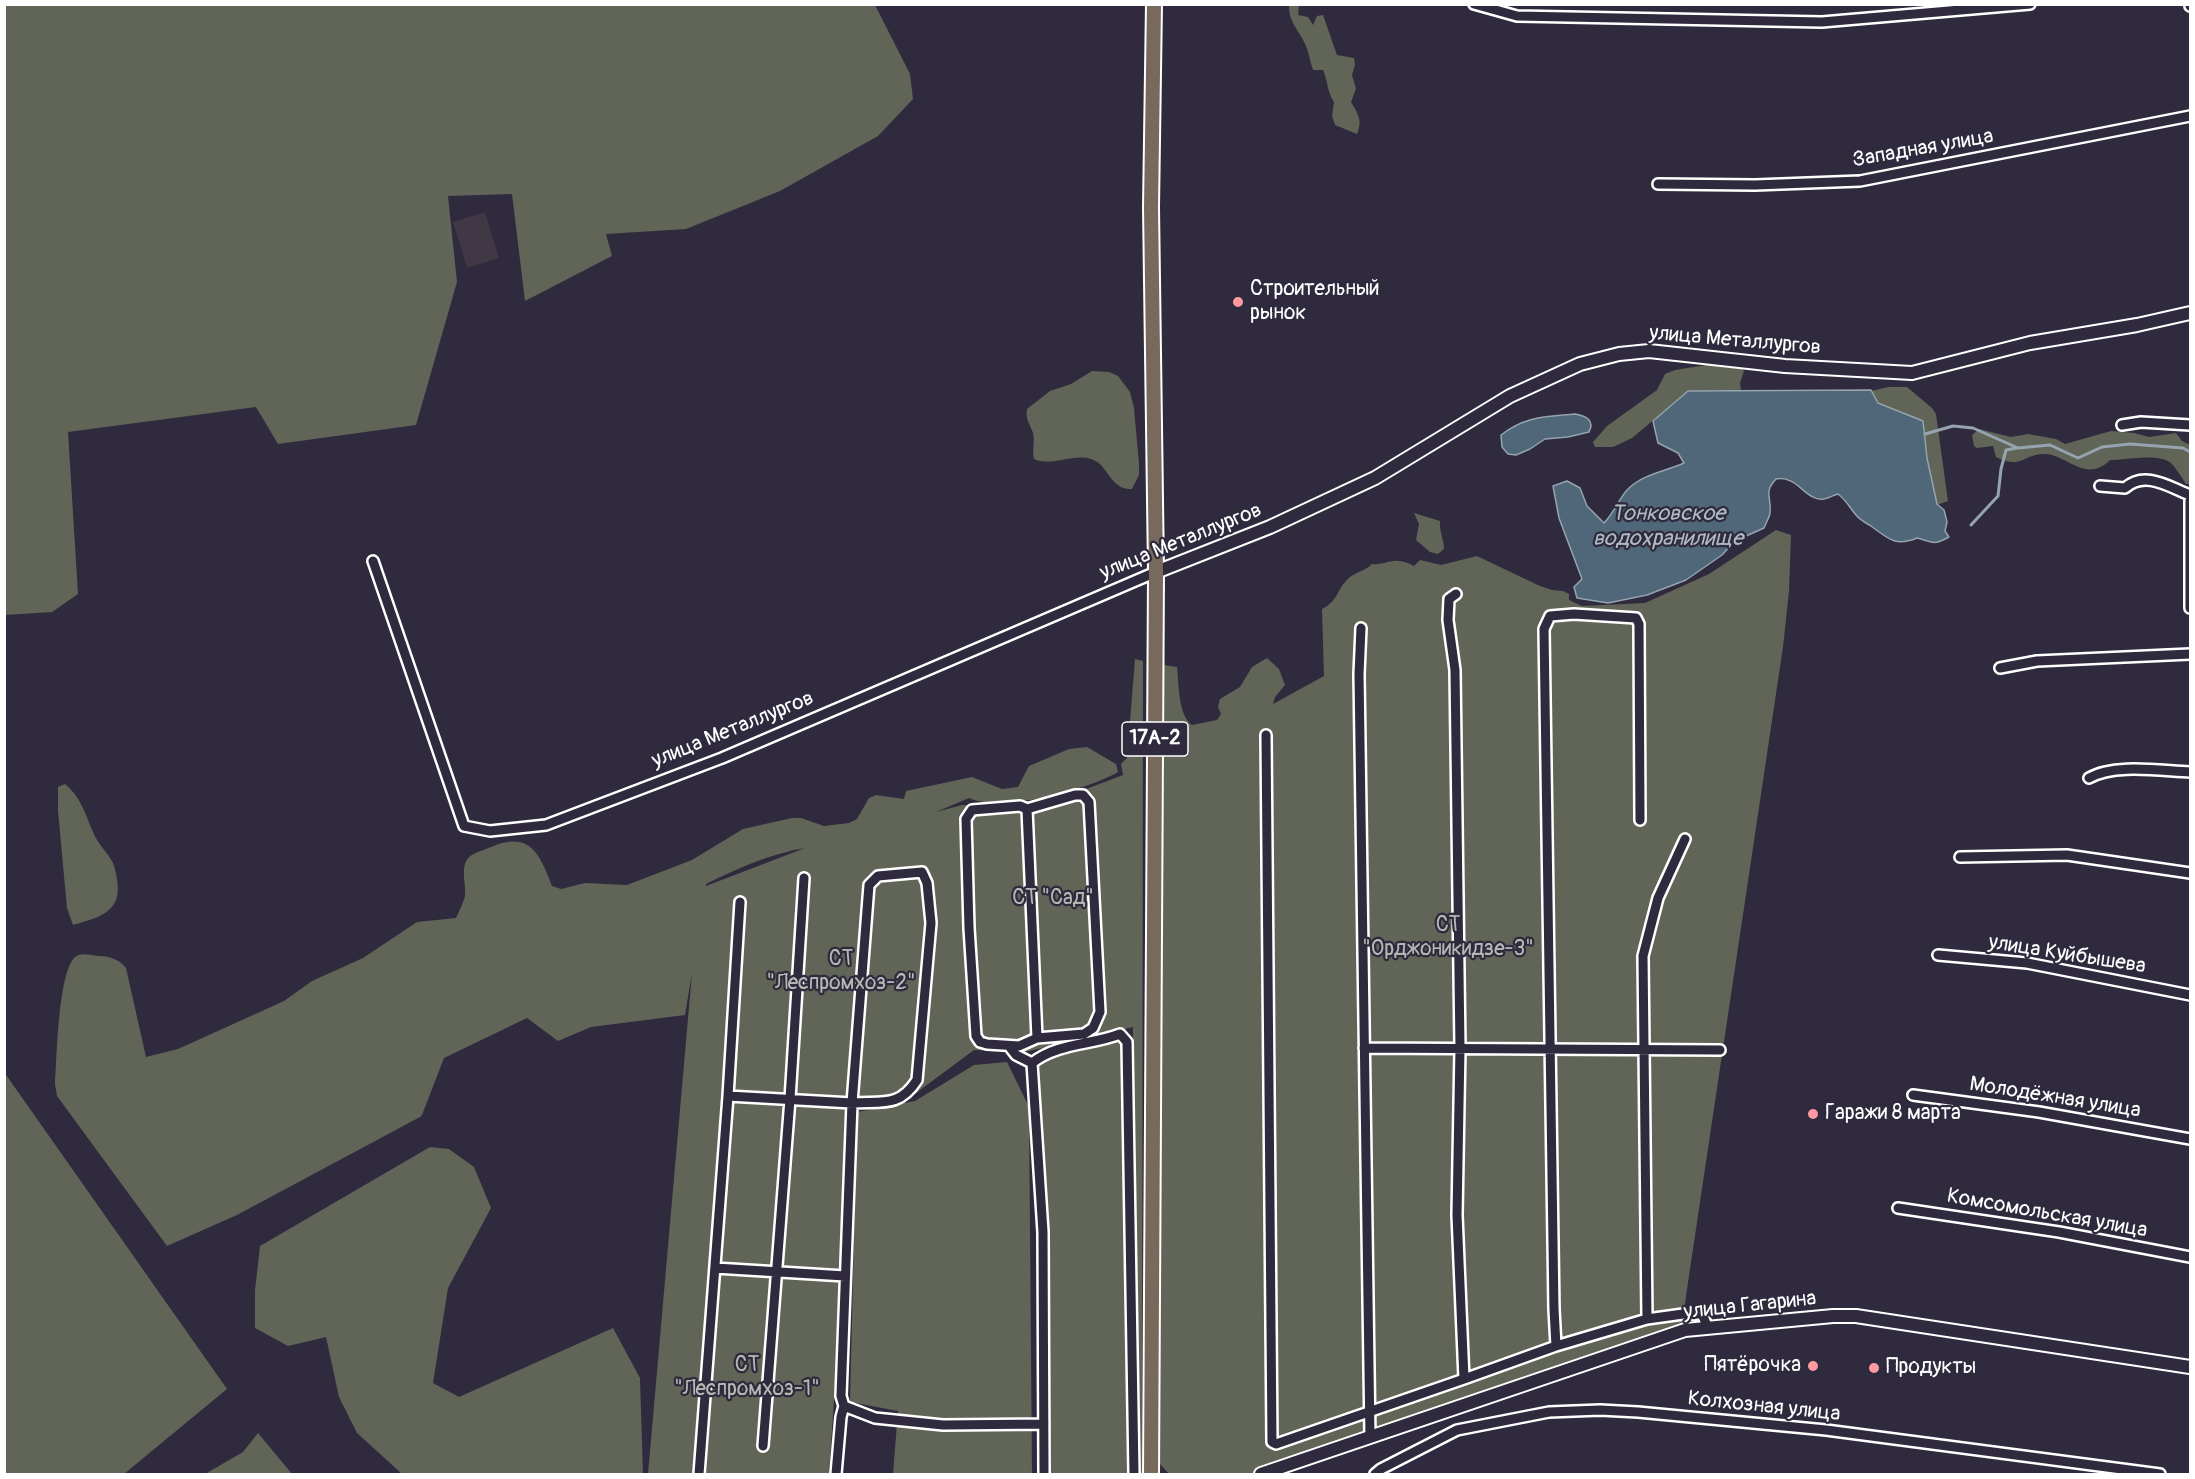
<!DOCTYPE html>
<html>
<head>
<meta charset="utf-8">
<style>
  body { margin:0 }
  #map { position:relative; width:2195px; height:1479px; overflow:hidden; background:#2f2a3d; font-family:Pangolin,sans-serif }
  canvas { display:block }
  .frame { position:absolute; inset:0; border:6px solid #fff; pointer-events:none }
</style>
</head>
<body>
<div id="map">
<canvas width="2195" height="1479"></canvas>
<div class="frame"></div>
</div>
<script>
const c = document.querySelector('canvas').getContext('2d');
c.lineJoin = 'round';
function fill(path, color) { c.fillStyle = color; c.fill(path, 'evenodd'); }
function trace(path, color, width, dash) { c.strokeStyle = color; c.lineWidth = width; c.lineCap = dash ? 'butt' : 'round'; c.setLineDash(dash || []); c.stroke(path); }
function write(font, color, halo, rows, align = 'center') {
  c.font = font + ' Pangolin,sans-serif'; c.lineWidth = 4.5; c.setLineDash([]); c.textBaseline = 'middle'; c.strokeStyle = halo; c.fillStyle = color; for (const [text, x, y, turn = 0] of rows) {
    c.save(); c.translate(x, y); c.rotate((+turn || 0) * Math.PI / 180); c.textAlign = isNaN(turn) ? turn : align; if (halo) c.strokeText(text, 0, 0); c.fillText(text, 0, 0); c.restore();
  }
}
fill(new Path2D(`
  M485,212l14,46 -32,10 -14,-46z`), '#413845');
fill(new Path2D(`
  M4,5h871l35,69 3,25 -35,37 -98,55 -94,38 -80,5 6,22 -87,45 -13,-107 -64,2 9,86 -41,143 -138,19 -22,-37 -188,25 10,162 -26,18 -47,3z
  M1289,5h10l-1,10 10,2 5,8 4,-9 6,-1 14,40 17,3 1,7 -3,10 4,14 -5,13c7,12 12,18 6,32l-22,-9 -3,-9 2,-14c-7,-10 -6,-21 -11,-32h-10c-3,-8 -4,-17 -7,-24 -6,-15 -18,-24 -17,-41z
  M1707,365l33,1 4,5 -4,12 1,7 -53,1 -56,47 -19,9h-18l-2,-5 14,-16 50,-36 8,-16 10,-4z
  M1092,371l17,1 9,4 12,16 4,16 5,56v11l-7,14c-23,1 -23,-25 -41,-30 -18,-6 -39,8 -57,0 -2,-8 1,-17 -1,-26 -3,-9 -8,-14 -6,-24l23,-18 21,-7z
  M1888,387h19l25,21 4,6 12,87 -11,4 -10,-47 -4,-37 -45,-18 -7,-12z
  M1979,429l32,8 17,-3 17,3 11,2 9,5 46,-13 23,2 15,4 27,-4 6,8 8,4v39h-4c-4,-6 -9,-14 -14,-20 -11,-12 -46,-4 -62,-4 -24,24 -42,-5 -65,-6 -23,0 -22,16 -49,3l-3,-11 -16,2 -3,-2 -2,-11z
  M1414,513l26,8c-1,10 4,18 4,28l-6,5 -8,-2 -14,-12 3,-16z
  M1776,530l15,5 -2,56 -6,56 -96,642 -4,31 6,2 -6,2v4l-433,146h-81l-9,-10v-675l4,-5v-119l13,2c2,17 1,48 15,58l25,-5 4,-6 -3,-7 2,-8 20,-12 12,-20 15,-9 12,11 6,16 -10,12 -2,7 51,-28 -2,-67c16,-8 14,-18 25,-29 7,-8 17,-8 25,-16 9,1 13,-2 21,-3 8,-1 15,2 21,5l6,-6 21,5 36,-9 63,30 12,4 11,1 6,3v6l13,6 63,-3 64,-29z
  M1135,659l8,2 -1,813h-91l-5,-241 -10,-167c17,-18 59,-19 83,-27l4,6 7,340 3,-358 -108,25 -51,-2 -62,46 -25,7 -33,-1 -25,372h-181l44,-501 -7,42 -94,12 -33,14 -31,-23 -83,40 -22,57 -2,2 -183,98 -70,31 -110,-150 -2,-12c2,-26 3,-111 20,-127 6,-5 16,-2 23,-1 11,0 21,3 28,12l20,89 32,-8 106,-48 28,-20 51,-23 54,-36 39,-4c3,-7 7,-14 9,-22 1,-10 -3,-22 0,-32 2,-9 13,-12 21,-15 42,-19 52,0 66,37l9,3 24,-6 42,2 65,-25 51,-31 49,-11h9l23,8 25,-3 8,-4 12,-21 7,-3 28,4 2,-8 66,-14 30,12 16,-2 11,-21 40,-17 18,-2 29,17 2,8c-31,18 -116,41 -149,26l-33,14 26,-7 31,1 36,-3 52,-12 42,-16 -2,-11 6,-6zM805,848l-99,38v-2c32,-16 64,-30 99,-36z
  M65,784c19,16 21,35 32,56 5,8 12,15 16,23 4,11 8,32 1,41 -8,13 -28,17 -41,21l-6,-17 -9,-97v-24z
  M1007,1062l22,45 3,367h-139l5,-63 -48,-9 7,-290 58,-11 59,-36z
  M4,1072l223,317 -103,85h-119z
  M430,1147l19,2 25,18 17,41 -43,80 -15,95 26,14 154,-69 27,50 3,96h-241l-45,-41 -18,-36 -13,-60 -38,9 -33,-18v-38l5,-44z
  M258,1433l34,41h-87l38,-22z`), '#606558');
const water = new Path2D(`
  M1871,390l7,13 45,18 4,37 10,46 7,6 3,12 -2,9 4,6c-16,9 -16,5 -32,1 -22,9 -28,1 -46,-12 -5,-3 -11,-6 -15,-11 -6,-7 -10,-15 -18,-21 -4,1 -9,4 -14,5 -18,3 -26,-24 -48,-20 -13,14 -4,18 -6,34 -1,5 -4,10 -6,15l-29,13 -13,14 -36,25 -39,15 -39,8 -31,-5 -3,-11 8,-8 -23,-61 -6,-32 14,-5 13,7 7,18 17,17c11,-11 16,-27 25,-35 15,-14 37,-17 55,-25l-6,-10 -20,-10 -5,-22 35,-30z
  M1575,414c11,2 20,6 14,18l-21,5 -23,2 -15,10 -14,6 -8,-1 -6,-7 -1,-12c24,-19 44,-18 74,-21z`);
fill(water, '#4f6778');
trace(water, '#95a4ae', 1.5);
trace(new Path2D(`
  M1925,434l28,-8 20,2 45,20 32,-3 28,13 24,-11 28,-3 53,4 7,4
  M1971,525l27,-29 3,-27 5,-19 11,-2`), '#95a4ae', 3);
const street = new Path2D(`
  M1474,4l43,12 305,6 208,-18
  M2190,4v2
  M1658,184l97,1 105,-4 330,-65
  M2122,425l19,-3 49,3
  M2100,486l25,2c20,-18 44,-1 65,7
  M2190,501v107
  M373,561l91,265 26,5 56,-6 176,-67 434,-186
  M1361,628l-2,46 11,763
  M2000,668l37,-7 153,-7
  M1266,735l6,707 4,2 188,-65 -7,-164 3,-167 -5,-378 -7,-50 1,-21 7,-5
  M2089,778c25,-15 73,-7 101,-6
  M1027,809l48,-14h8l6,7 11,210 -7,16 -9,6 -47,4 -18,8 -32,-2 -7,-2 -4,-6 -7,-108 -3,-109 6,-9 48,-4 7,3 10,229
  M1960,857l107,-2 123,18
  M740,902l-12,194 124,7 17,-218 9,-9 44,-4 5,11 4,40 -14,157c-18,28 -35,21 -65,23l-11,293 3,10 31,12 68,7 101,-1
  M1938,955l89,8 163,32
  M1009,1046l7,9 16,8
  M1364,1048l356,2
  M1913,1095l126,17 151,27
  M1898,1208l161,24 131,25
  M715,1268l130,8
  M1647,1319l36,-5h19l6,14
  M1556,1346l91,-27 -4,-363 15,-58 27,-59
  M1464,1379l92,-33 -2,-37 -10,-680 6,-13 24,-2 62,4 3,6 1,196
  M763,1446l27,-347 14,-221
  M699,1474l29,-378
  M836,1474l5,-57 3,-11
  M1044,1474l-1,-242 -11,-169c25,-20 60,-18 88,-29l7,8 7,432
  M1375,1474l6,-5 76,-39 92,-18 51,-2 38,2 188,18 334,44`);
const secondary = new Path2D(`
  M1156,572l114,-45 105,-49 135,-82 70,-32 39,-10 30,-3 136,15 127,7 118,-30 107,-18 53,-12
  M1261,1474l424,-144 148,-14h23l334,51`);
const primary = new Path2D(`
  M1151,1474l5,-902 -5,-365 3,-203`);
trace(street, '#fff', 14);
trace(secondary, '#fff', 16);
trace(primary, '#fff', 18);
trace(street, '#2f2a3d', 9);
trace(secondary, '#2f2a3d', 12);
trace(primary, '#77695c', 14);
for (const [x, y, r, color] of [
  [1238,302,6,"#ff9aa2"],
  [1813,1114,6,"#ff9aa2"],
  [1813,1366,6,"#ff9aa2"],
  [1874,1368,6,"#ff9aa2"]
]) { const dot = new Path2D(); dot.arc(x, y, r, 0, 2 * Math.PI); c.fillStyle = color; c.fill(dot); trace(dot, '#2f2a3d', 2); }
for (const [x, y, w] of [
  [1155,739,66]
]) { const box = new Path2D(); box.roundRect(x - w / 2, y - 17, w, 34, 4.5); c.fillStyle = '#2f2a3d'; c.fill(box); trace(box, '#fff', 1.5); }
write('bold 20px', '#fff', null, [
  ["17А-2",1155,739]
]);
write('21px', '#fff', '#2f2a3d', [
  ["Западная улица",1923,149,-10],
  ["улица Металлургов",1735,341,5],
  ["улица Металлургов",1181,542,-22],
  ["улица Металлургов",733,730,-22],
  ["улица Куйбышева",2067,955,9],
  ["Молодёжная улица",2055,1098,9],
  ["Комсомольская улица",2047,1214,10],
  ["улица Гагарина",1750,1306,-6],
  ["Колхозная улица",1764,1407,6]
]);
write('21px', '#fff', '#2f2a3d', [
  ["Строительный",1250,290],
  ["рынок",1250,314],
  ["Гаражи 8 марта",1825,1114],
  ["Пятёрочка",1801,1366,"right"],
  ["Продукты",1886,1368]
], 'left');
write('21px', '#b7bab4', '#2f2a3d', [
  ["СТ \"Сад\"",1053,899],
  ["СТ",1448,926],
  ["\"Орджоникидзе-3\"",1448,950],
  ["СТ",841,960],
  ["\"Леспромхоз-2\"",841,984],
  ["СТ",747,1366],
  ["\"Леспромхоз-1\"",747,1390]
]);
write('italic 22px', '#b0bbc2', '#2f2a3d', [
  ["Тонковское",1668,514],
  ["водохранилище",1668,539]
]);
</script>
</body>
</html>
